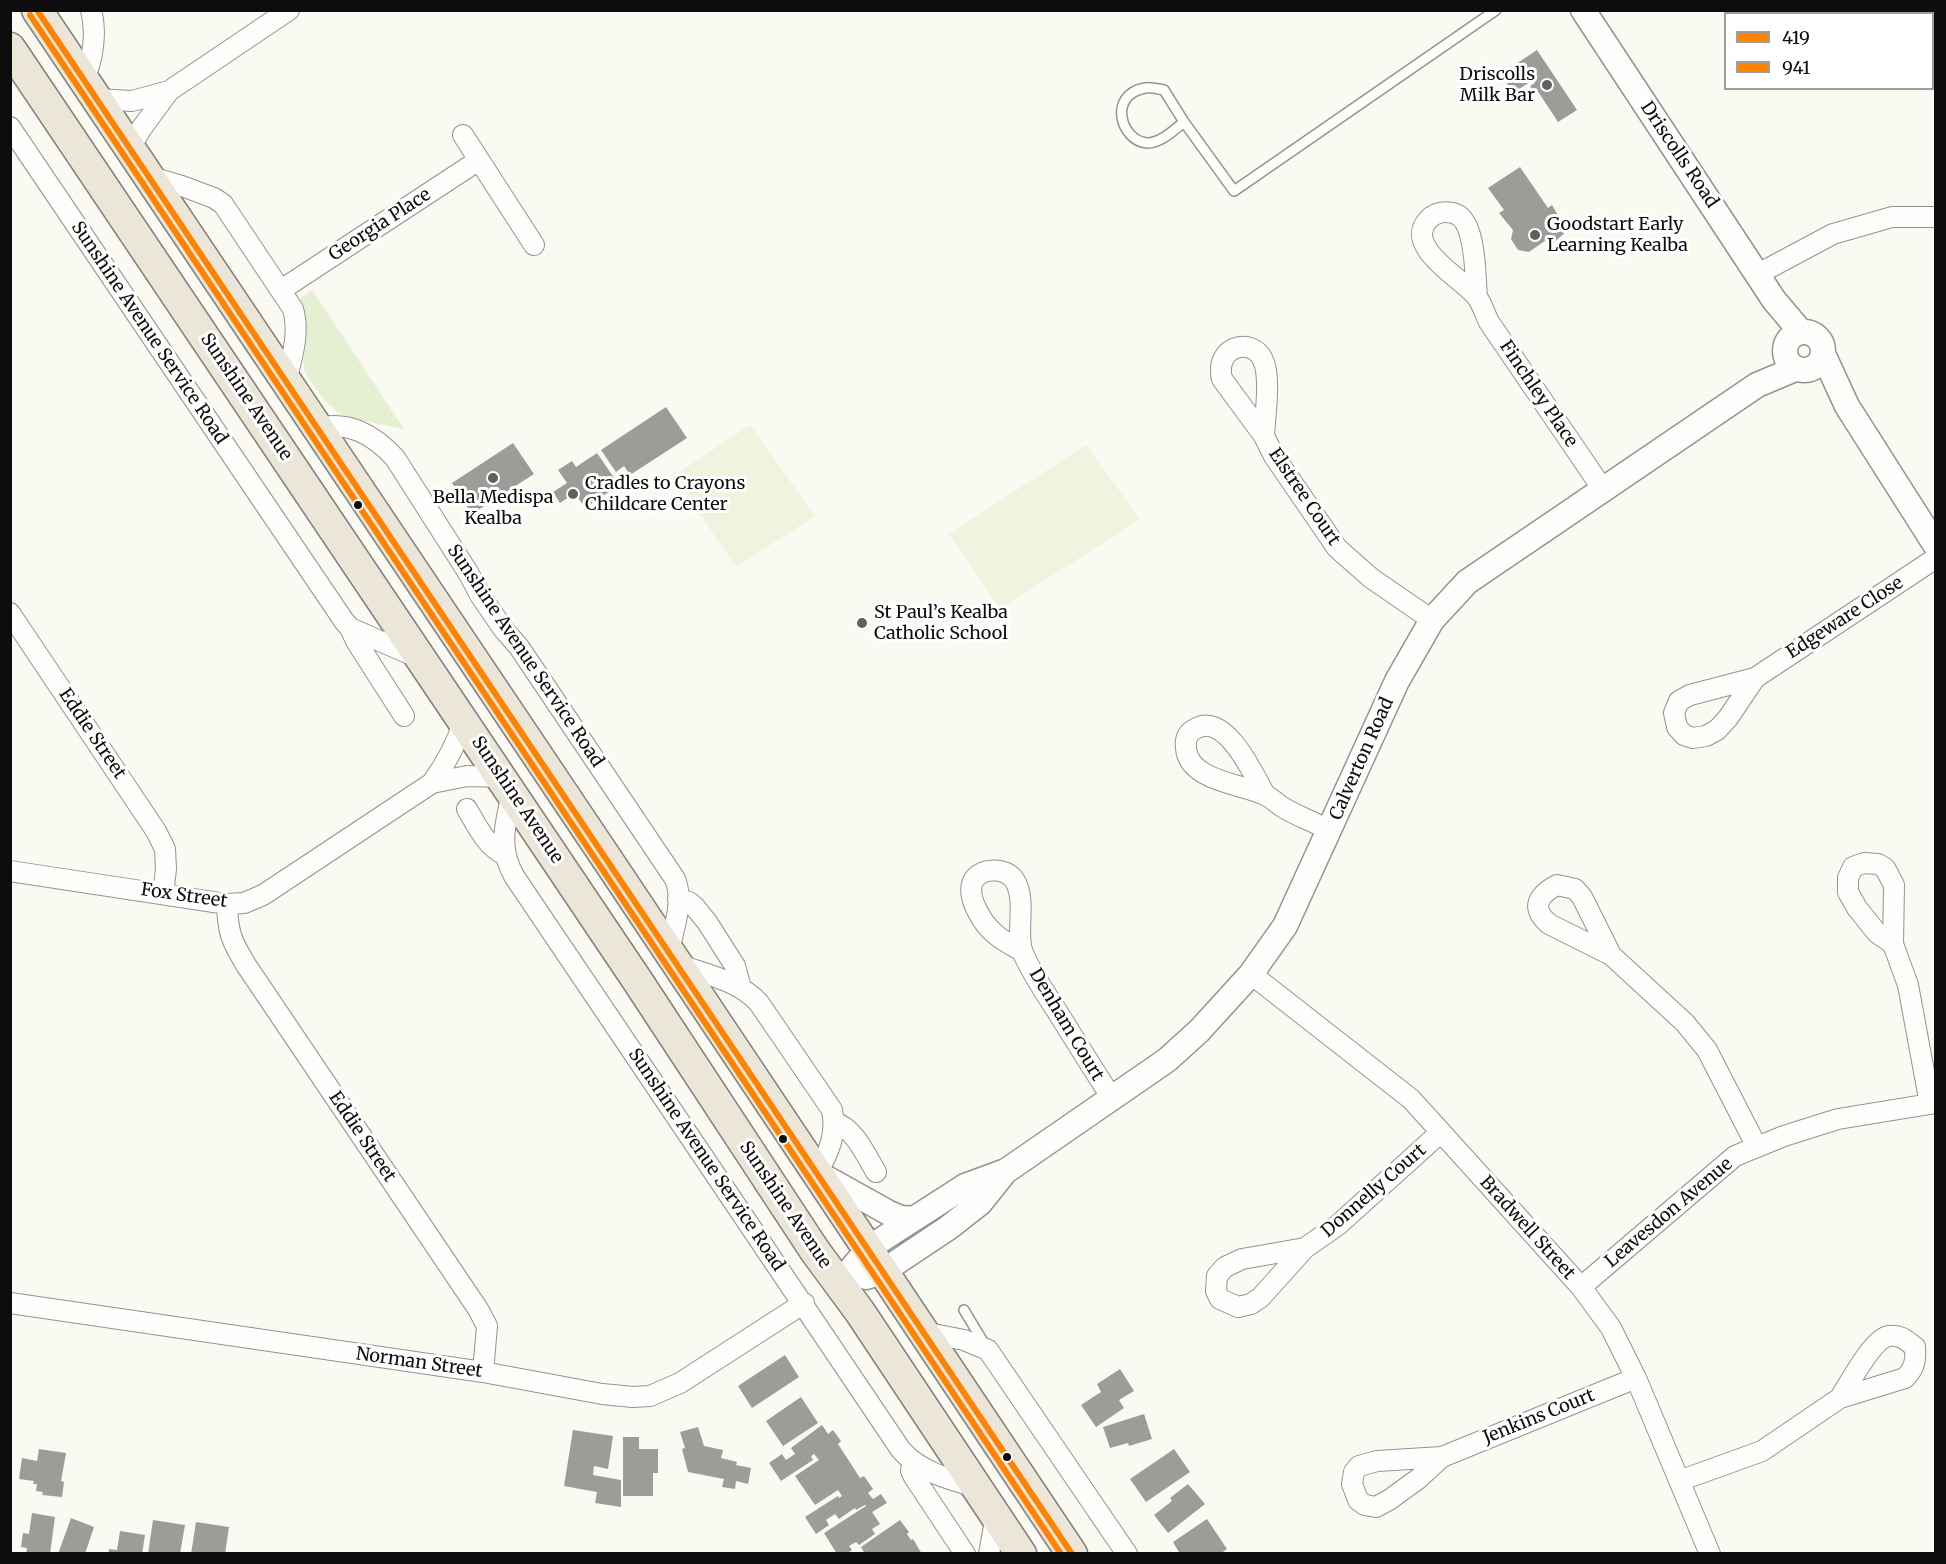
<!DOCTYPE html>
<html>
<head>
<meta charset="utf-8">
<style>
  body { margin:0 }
  #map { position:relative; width:1946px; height:1564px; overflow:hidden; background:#faf9f2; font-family:Merriweather,serif }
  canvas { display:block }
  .frame { position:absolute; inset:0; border:12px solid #0d0d0d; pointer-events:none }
  .legend { position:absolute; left:1724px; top:12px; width:210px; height:78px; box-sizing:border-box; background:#fff; border:2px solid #9e9e9e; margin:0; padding:8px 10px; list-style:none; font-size:18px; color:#0d0d0d }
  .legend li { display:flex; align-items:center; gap:12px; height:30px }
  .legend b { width:30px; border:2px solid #9e9e9e }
</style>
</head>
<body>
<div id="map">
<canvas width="1946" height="1564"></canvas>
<div class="frame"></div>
<ul class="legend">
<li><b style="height:8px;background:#ff8200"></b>419</li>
<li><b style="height:8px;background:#ff8200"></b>941</li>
</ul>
</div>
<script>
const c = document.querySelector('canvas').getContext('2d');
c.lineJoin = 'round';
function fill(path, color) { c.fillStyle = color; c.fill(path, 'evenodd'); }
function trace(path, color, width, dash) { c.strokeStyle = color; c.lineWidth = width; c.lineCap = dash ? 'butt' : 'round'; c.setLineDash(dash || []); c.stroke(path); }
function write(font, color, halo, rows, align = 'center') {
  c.font = font + ' Merriweather,serif'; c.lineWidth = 6; c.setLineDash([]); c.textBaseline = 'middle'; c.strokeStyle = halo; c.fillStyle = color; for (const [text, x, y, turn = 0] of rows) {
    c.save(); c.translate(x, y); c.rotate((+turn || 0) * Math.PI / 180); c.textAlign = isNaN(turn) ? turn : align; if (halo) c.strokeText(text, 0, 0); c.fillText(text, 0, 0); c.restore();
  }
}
fill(new Path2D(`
  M312,290l92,139 -55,-11 -9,-4 -15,-13 -20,-28 -2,-11 3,-37 -5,-27z`), '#e5f0d3');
fill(new Path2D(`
  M750,425l65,91 -79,51 -62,-91z
  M1086,445l54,74 -140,90 -51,-75z`), '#eef4dd');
fill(new Path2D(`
  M1537,50l40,60 -19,12 -21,-32 -3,1 -4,-5 5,-3 -2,-3 -20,13 -12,-19z
  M1520,167l28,41 4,-3 15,26 -14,12 -7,-3 -17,12 -11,-2 -7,-11 2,-9 -14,-17 5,-3 -16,-22z
  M666,407l21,31 -57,37 -6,-9 -8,6 -15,-22z
  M513,443l21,31 -62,40 -20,-31z
  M597,453l22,32 -34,23 -10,-15 -15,10 -7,-11 14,-9 -9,-13 14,-9 4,6z
  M785,1355l14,22 -47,31 -14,-22z
  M1120,1369l14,22 -15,9 5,8 -28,19 -15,-22 20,-13 -4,-8z
  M801,1397l17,26 -35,23 -17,-25z
  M1144,1414l8,25 -23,7 -1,-3 -18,5 -7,-21z
  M822,1425l6,9 5,-4 8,11 -3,3 22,34 4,-2 9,13 -5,4 5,6 8,-5 6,9 -15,9 8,12 -8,5 3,5 -16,11 -3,-3 -7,4 3,4 -6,4h-9l-13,-21 42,-27 -1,-1 -9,5 -1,-2 -16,11 -4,-5 -9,6 3,5 -13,9 -11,-17 33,-21 1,2 3,-2 -4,-6 -23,15 -20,-29 24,-16 -5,-6 -3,2 2,4 -32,21 -12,-18 13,-9 4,6 9,-6 -4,-6z
  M698,1427l6,19 19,4 -2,8 16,4 -1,3 15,3 -3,16 -12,-3 -1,8 -13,-2 2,-8 -36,-7 -6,-23 3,-1 -5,-16z
  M573,1430l40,6 -5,33 -14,-3 -1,9 28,5v27l-26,-4 2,-11 -33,-6z
  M623,1437h16v12h19v24h-5v23h-30z
  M39,1449l27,4 -5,28 3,1 -2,15 -20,-2 1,-3 -7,-1 1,-7h-4l1,-3 -15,-2 3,-21 15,3z
  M1174,1449l16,23 -44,30 -16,-23z
  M1188,1484l17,20 -37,29 -14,-18 18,-14 -2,-3z
  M32,1513l23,4 -5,37h-24l1,-6 -6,-1 2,-14 6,1z
  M71,1518l23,9 -9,27h-27z
  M1207,1519l20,30 -7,5h-40l-7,-12z
  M153,1520l32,5 -5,29h-32z
  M900,1520l9,12 -2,2 4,6 2,-1 9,15h-57l-4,-7z
  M196,1522l33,5 -4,27h-34z
  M120,1531l25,4 -3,19h-34l1,-5 8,1z`), '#9e9c98');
const service = new Path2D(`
  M1184,122c-10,8 -23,21 -37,21 -26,-2 -40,-48 -2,-55 6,-1 13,1 19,2l20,32 50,69 262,-181
  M964,1310l21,35`);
const minor = new Path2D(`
  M84,80c9,-21 13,-48 7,-70
  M97,99l35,2 37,-10 120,-81
  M10,127l334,494 6,7 69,30
  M463,135l71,110
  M130,148l11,-19 28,-38
  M148,176l34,10 32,12 9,6 70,105c7,23 -1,49 -7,72
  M1758,274l75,-40 59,-17h44
  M281,290l198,-130
  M1477,297c-2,-19 0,-79 -24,-84 -10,-2 -18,-1 -25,7 -25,27 35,59 49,77 5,7 8,17 12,25l113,166
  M317,428c32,-7 56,6 78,30l74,116 11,21 24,35 15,17 156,232c9,22 -1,49 -6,71
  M1264,436c1,-20 7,-59 -1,-76 -11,-24 -49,-14 -41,19l42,57 10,20 63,92 34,30 61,42
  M10,613l146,218 9,18 1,20 -3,25
  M350,628l6,13 48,75
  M1755,678l-27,40 -11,12 -11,6 -13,2 -9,-3 -7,-8 -3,-14 5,-12 11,-6 65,-17 181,-120
  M432,783l35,-7 34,1
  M512,794c-7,31 -14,53 2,82l387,574c19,22 50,30 76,37
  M1265,795c-11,-20 -40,-85 -70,-66 -8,4 -10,11 -9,19 2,33 57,36 79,47 7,3 12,9 19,13 15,9 31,14 46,23
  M467,809c10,17 19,37 38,46
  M10,871l217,33 17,-1 19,-8 169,-112c15,-21 24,-38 32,-62
  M678,899l11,3 5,4 13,16 28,44 6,22
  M227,904c1,29 4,36 19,61l232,344 9,17 -4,46
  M1893,944l-16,-11 -20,-25 -9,-16v-14l5,-11 11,-4 14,1 7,4 9,17 -1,59 15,41 22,119
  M1022,951c-9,-5 -19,-10 -27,-17 -12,-10 -32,-40 -20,-56 10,-11 32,-10 40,3 12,20 0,53 8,72 8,19 21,38 32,55 19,30 37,60 57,90
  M1611,955l-29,-58 -7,-8 -18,-4c-19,10 -27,23 -8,39l62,31 74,68 22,27 50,97
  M680,965c28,10 59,16 79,38l73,107c5,24 -3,42 -15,63
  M1251,974l160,125 170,188 30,41 25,50 74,176
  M834,1122c21,7 31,32 42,50
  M1305,1248l-63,11 -17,8 -8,9 -1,15 4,8 18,8 13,-3 10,-7 44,-49 33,-23 103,-93
  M1581,1287l154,-131 49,-20 54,-17 98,-16
  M10,1303l473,69 119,22 31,3 17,-1 30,-13 124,-80
  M923,1332l41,8 24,10 139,204
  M1442,1457l-24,22 -29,21 -13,7 -11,-2 -7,-5 -6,-16 2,-12 5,-6 18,-5 65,-4 194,-79
  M913,1461l-2,10 3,6 51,77
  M1679,1481l83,-30 78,-53 65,-20c10,-10 11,-18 10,-31 -8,-6 -15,-13 -26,-11 -16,2 -40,48 -49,62
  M989,1554l7,-39`);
const tertiary = new Path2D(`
  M1583,10l191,290 27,32
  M1785 351a19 19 0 1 1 38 0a19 19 0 1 1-38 0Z
  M1823,354l24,52 89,140
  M819,1174l70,39 12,5 13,1
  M866,1277l16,-5 66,-44 32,-25 24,-30
  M838,1285l30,-36 13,-9 84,-54 41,-15 161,-111 32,-29 52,-57 34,-48 112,-245 35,-61 35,-38 290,-197 38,-16`);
const primary = new Path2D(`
  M37,10c347,514 690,1029 1035,1544
  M10,48l627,932 178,271 45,61 161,242`);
trace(service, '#949390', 12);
trace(minor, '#949390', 22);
trace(tertiary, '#949390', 27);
trace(primary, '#81817d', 33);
trace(service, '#fefefd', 9);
trace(minor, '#fefefd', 20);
trace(tertiary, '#fefefd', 24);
trace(primary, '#ece6d9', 30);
trace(new Path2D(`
  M37,10l1035,1544`), '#ff8200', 6);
trace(new Path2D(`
  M30,15l1031,1539`), '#ff8200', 6);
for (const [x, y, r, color] of [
  [1547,85,6,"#60605d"],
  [1535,235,6,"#60605d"],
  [493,478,6,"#60605d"],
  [573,494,6,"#60605d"],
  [358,505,5,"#0d0d0d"],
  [862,623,6,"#60605d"],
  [783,1139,5,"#0d0d0d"],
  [1007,1457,5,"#0d0d0d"]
]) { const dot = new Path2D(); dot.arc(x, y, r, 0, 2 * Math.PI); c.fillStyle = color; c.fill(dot); trace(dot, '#fff', 2); }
write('18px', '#0d0d0d', '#fff', [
  ["Driscolls",1535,75,"right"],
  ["Milk Bar",1535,96,"right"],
  ["Goodstart Early",1547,225],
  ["Learning Kealba",1547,246],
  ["Cradles to Crayons",585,484],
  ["Childcare Center",585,505],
  ["Bella Medispa",493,498,"center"],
  ["Kealba",493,519,"center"],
  ["St Paul’s Kealba",874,613],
  ["Catholic School",874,634]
], 'left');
write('18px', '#0d0d0d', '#fff', [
  ["Driscolls Road",1679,155,56],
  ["Georgia Place",380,225,-33],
  ["Sunshine Avenue Service Road",149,333,56],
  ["Finchley Place",1538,394,56],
  ["Sunshine Avenue",246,397,56],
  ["Elstree Court",1304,497,56],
  ["Edgeware Close",1845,618,-33],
  ["Sunshine Avenue Service Road",525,656,56],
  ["Eddie Street",92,734,56],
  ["Calverton Road",1362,759,-66],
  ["Sunshine Avenue",517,800,56],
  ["Fox Street",184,896,8],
  ["Denham Court",1066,1025,59],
  ["Eddie Street",362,1137,56],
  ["Sunshine Avenue Service Road",706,1160,56],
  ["Donnelly Court",1374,1191,-41],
  ["Sunshine Avenue",785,1205,56],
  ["Leavesdon Avenue",1669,1213,-40],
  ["Bradwell Street",1527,1228,48],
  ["Norman Street",419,1363,8],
  ["Jenkins Court",1539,1417,-22]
]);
</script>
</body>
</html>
